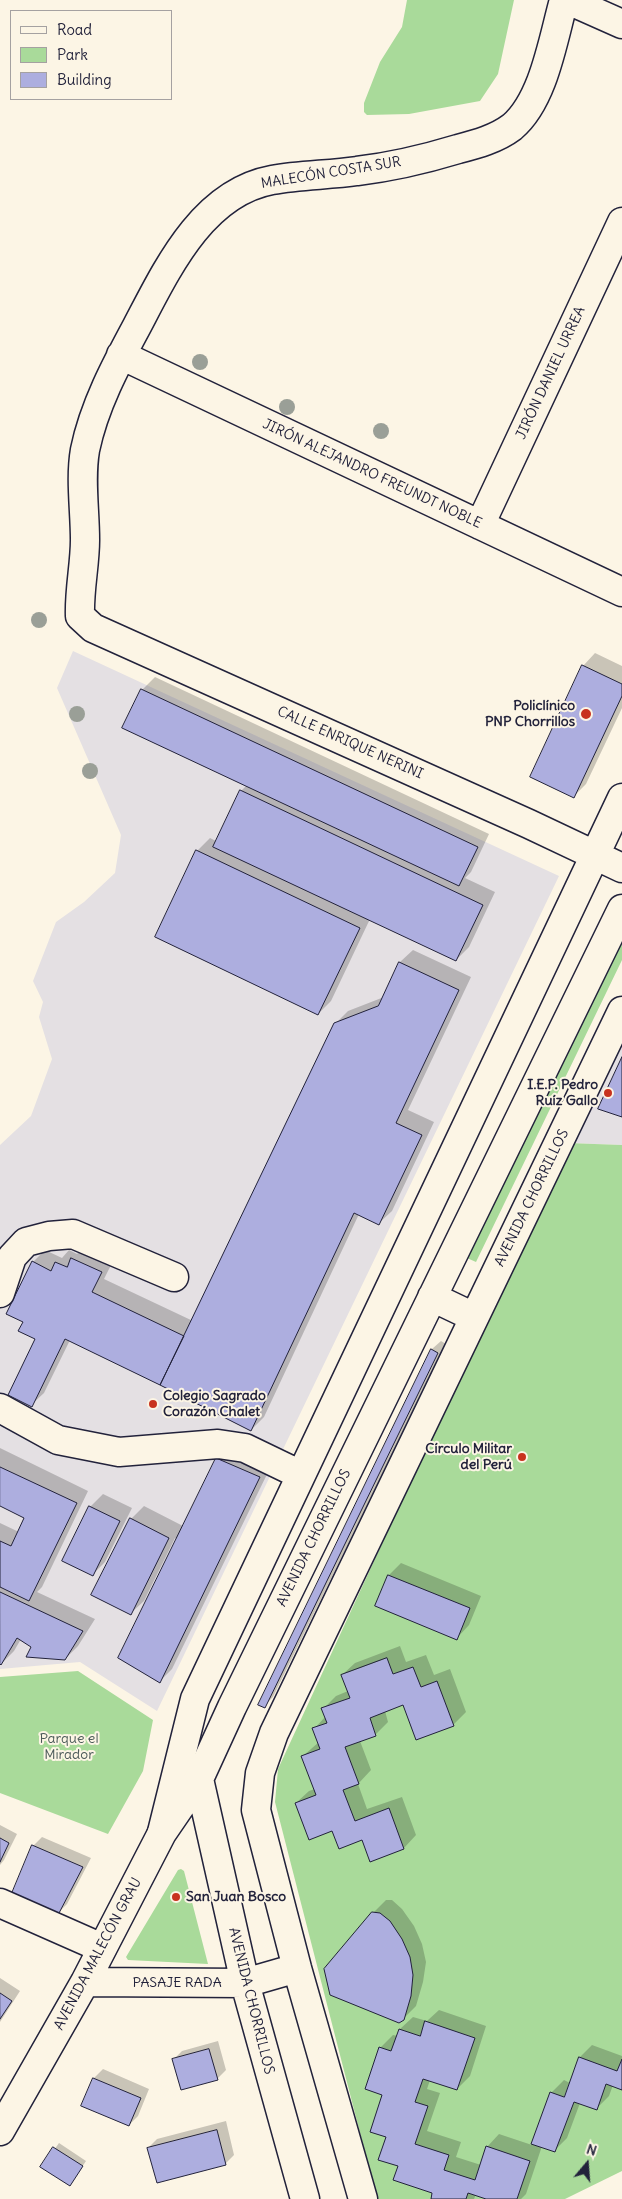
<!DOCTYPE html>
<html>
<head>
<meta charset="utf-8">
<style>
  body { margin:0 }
  #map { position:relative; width:622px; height:2199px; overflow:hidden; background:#fcf5e5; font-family:Delius,sans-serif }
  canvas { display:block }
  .legend { position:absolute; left:10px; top:10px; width:162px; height:90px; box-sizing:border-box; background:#fcf5e5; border:1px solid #a5a1a1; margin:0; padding:6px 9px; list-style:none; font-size:15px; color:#22223b }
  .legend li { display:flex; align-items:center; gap:10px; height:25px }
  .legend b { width:25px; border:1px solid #a5a1a1 }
  .north { position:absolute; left:562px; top:2139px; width:50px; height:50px; -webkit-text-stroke:4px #fcf5e5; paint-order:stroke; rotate:18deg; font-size:14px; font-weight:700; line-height:20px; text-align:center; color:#22223b }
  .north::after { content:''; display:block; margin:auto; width:18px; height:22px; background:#22223b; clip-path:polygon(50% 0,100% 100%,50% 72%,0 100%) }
</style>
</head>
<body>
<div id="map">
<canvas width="622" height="2199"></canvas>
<ul class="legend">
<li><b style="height:6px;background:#fcf5e5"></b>Road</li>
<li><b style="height:14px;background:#a9da9a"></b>Park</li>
<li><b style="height:14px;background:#adaedf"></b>Building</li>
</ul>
<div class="north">N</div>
</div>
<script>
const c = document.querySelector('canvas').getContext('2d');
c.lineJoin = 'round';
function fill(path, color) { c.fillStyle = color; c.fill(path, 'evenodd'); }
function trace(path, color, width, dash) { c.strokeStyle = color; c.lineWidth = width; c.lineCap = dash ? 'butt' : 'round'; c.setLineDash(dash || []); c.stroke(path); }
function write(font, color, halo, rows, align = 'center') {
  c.font = font + ' Delius,sans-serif'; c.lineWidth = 4; c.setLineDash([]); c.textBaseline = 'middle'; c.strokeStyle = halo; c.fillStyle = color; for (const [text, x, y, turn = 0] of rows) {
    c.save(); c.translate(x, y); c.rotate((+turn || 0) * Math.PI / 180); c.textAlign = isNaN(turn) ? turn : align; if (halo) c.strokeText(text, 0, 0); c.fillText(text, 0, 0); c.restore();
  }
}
fill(new Path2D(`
  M73,651l486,225 -402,835 -77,-49 -80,7v-524l31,-29 21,-57 -13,-42 4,-15 -10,-21 23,-59 28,-20 31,-29 6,-38 -64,-147z
  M622,1044v101l-55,-2z`), '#e4e0e3');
fill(new Path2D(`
  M407,0h107l-16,74 -18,27 -71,13 -42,1 -3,-3v-9l16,-41 22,-35z
  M622,939v21l-146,302 -9,-4z
  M567,1143l55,2v1026l-57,28h-188l-102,-397 3,-33z
  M78,1671l75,49 -10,51 -35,63 -108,-41v-116z
  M181,1869l3,2 24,93 -80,-4 -2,-3 52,-87z`), '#a9da9a');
fill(new Path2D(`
  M595,653l27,13v42l-36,76 -12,12 9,-130z
  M155,677l334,157 -18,38 -6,6 30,14 -26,55 -13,13 -86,-41 -39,82 -13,13 -121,-163 13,-13 6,3 25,-50 6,-6 -105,-95z
  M413,950l58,27 -63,133 26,12 -42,89 -13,12 -20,-9 -95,203 -13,13 -181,-90 -26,53 -13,12 5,-67 -12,-17 9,-59 12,-12 17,8 7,-8 8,4 8,-8 29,13 -10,20 89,42 142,-297 13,-13 36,-14 16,-35z
  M441,1341l5,3 -173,353 -9,9 168,-357z
  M229,1446l43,18 -100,205 -13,13 18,-143 -2,-1 -31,63 -13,12v-94l13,-13 39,20 34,-68z
  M0,1448l88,43 -46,96 -5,5 58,27 -17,27 -13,13 -44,-20 -7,12 -13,13 -1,-1v-140l19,9 7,-15 -26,-12z
  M103,1494l29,14 -27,54 -13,13 -28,-15 26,-53z
  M401,1563l80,33 -12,29 -12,13 -68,-63z
  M400,1646l6,16 20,-7 8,20 16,-6 16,43 -13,13 -49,-21 -19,7 3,11 -12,12 -16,7 11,29 -13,14 9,25 35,-12 14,38 -12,13 -33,12 -8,-21 -30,-9 -37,-27 13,-12 6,-2 -12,-33 16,-14 -5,-13 12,-13 -3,-7 13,-13 12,-5 -6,-16 13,-12z
  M0,1825l17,9 -13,26 -4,5z
  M42,1837l49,21 -24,46 -9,9 -25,-67z
  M386,1900h6l10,9 12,17 8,18 4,18 -3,20 -7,24 -13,13 -30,-106z
  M0,1978l20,13 -20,31z
  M439,2010l47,16 -16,50 -13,13 -27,-9 -3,9 13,4 -13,38 34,11 -5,15 25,8 6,-18 12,-13 33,11 19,-52 13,-13 6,3 10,-26 12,-12 30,11v33l-9,-4 -4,11 -13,13 -16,-6 -13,35 -13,13 -12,-5 -16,48 -5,5h-31l-14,-5 -2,5h-42l2,-7 -35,-27 -11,-29 -8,-88 13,-13 5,1 2,-7 13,-12 14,4z
  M218,2041l8,29 -9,9 -44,-19 9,-9z
  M103,2069l46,20 -11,27 -9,9 -46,-20 11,-27z
  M226,2121l8,34 -9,9 -77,-16 9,-9z
  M59,2143l27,18 -16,24 -28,-18z`), '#0003');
const building = new Path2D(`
  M582,665l40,19v12l-48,102 -44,-21z
  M141,689l337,158 -19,39 -337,-158z
  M240,790l243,115 -27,56 -243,-114z
  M196,850l164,78 -42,87 -163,-78z
  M399,962l60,28 -63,133 26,12 -43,90 -25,-12 -103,218 -91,-46 174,-362 44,-17z
  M622,1057v60l-24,-8z
  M71,1258l31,14 -10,20 92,44 -24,49 -95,-46 -33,68 -24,-12 27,-56 -17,-8 5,-9 -17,-8 26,-53 19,10 4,-9 12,5z
  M431,1349l7,4 -173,355 -7,-3z
  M216,1458l44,19 -100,206 -42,-25z
  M0,1467l77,36 -48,98 -29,-14v-46l11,5 13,-28 -24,-12z
  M89,1506l31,15 -27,55 -31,-15z
  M130,1518l39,20 -38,77 -40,-20z
  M388,1575l82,33 -13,32 -82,-34z
  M0,1592l83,39 -18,29 -39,-3 5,-10 -14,-9 -16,27 -1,-1z
  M387,1658l6,16 20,-7 8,20 16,-6 17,45 -38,14 -13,-35 -33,13 6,18 -31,11 14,37 -16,6 12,31 34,-13 15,41 -34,13 -8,-22 -23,9 -7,-18 -23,9 -14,-37 21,-8 -15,-39 19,-7 -8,-21 15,-5 -6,-15 29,-10 -9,-23z
  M0,1838l9,5 -9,19z
  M32,1845l51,22 -25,48 -48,-17z
  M372,1912l8,1 10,8 12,18 8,18 3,18 -2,21 -7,24 -5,3 -69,-28 -6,-26z
  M0,1993l12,8 -12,18z
  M425,2021l50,17 -18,52 -34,-11 -8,23 13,4 -13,38 34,11 -5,15 31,10 11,-34 44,15 -13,38h-31l-18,-6 -2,6h-35l1,-6 -39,-13 5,-14 -20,-6 8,-23 -16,-5 12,-37 -17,-6 14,-42 12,4 8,-22 21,7z
  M209,2049l9,31 -37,10 -9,-31z
  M579,2057l38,14 5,-12v31l-16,-6 -9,26 -23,-8 -19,50 -24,-8 19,-52 14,5z
  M93,2078l48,20 -12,28 -48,-20z
  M217,2130l9,35 -69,18 -10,-35z
  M53,2147l30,19 -13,20 -30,-19z`);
fill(building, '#adaedf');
trace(building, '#22223b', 1);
const minor = new Path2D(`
  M564,0c-11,39 -20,100 -52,127 -16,12 -35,17 -54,22 -33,10 -67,18 -101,22 -28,4 -57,4 -85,9 -70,13 -105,89 -135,146 -21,39 -43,80 -52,124 -5,29 0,60 0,90 0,25 -6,50 -5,76l13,12 436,196 93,44
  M568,0l54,24
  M121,355l501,237
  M480,525l142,-303
  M0,1293l12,-36 14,-15 23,-6 24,-2 101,43
  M0,1408l58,32 61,12 99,-8 27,4 56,27
  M162,1832l33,-133 427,-901
  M0,1903l102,45`);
const major = new Path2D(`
  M432,1297l42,20
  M199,1779l46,204 60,216
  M85,1982l160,1 52,-15
  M0,2131l85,-149 77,-149 37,-54 33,-72 390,-798
  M363,2199l-66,-231 -41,-158 4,-37 14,-40 348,-722`);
trace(minor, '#22223b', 31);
trace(major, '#22223b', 31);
trace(minor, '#fcf5e5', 28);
trace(major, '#fcf5e5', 28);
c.fillStyle = '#9a9f97';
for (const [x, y] of [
  [200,362],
  [287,407],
  [381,431],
  [39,620],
  [77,714],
  [90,771]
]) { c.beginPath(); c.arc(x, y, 8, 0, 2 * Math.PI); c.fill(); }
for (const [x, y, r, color] of [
  [586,714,6,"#c8321e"],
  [608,1093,5,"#c8321e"],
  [153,1404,5,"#c8321e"],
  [522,1457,5,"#c8321e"],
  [176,1897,5,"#c8321e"]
]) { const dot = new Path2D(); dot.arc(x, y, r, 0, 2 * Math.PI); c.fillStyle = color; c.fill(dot); trace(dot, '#fcf5e5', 2); }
write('14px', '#22223b', '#fcf5e5', [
  ["MALECÓN COSTA SUR",331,173,-9],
  ["JIRÓN DANIEL URREA",551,373,-65],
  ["JIRÓN ALEJANDRO FREUNDT NOBLE",372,474,25],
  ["CALLE ENRIQUE NERINI",350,743,24],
  ["AVENIDA CHORRILLOS",532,1198,-64],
  ["AVENIDA CHORRILLOS",314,1538,-64],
  ["AVENIDA MALECÓN GRAU",98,1954,-62],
  ["PASAJE RADA",177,1983],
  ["AVENIDA CHORRILLOS",251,2001,76]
]);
write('bold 14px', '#22223b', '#fcf5e5', [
  ["Policlínico",575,706],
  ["PNP Chorrillos",575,722],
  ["I.E.P. Pedro",598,1085],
  ["Ruíz Gallo",598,1101],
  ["Colegio Sagrado",163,1396,"left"],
  ["Corazón Chalet",163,1412,"left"],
  ["Círculo Militar",512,1449],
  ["del Perú",512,1465],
  ["San Juan Bosco",186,1897,"left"]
], 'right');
write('14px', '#4a5958', '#fcf5e5', [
  ["Parque el",69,1739],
  ["Mirador",69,1755]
]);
</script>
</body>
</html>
